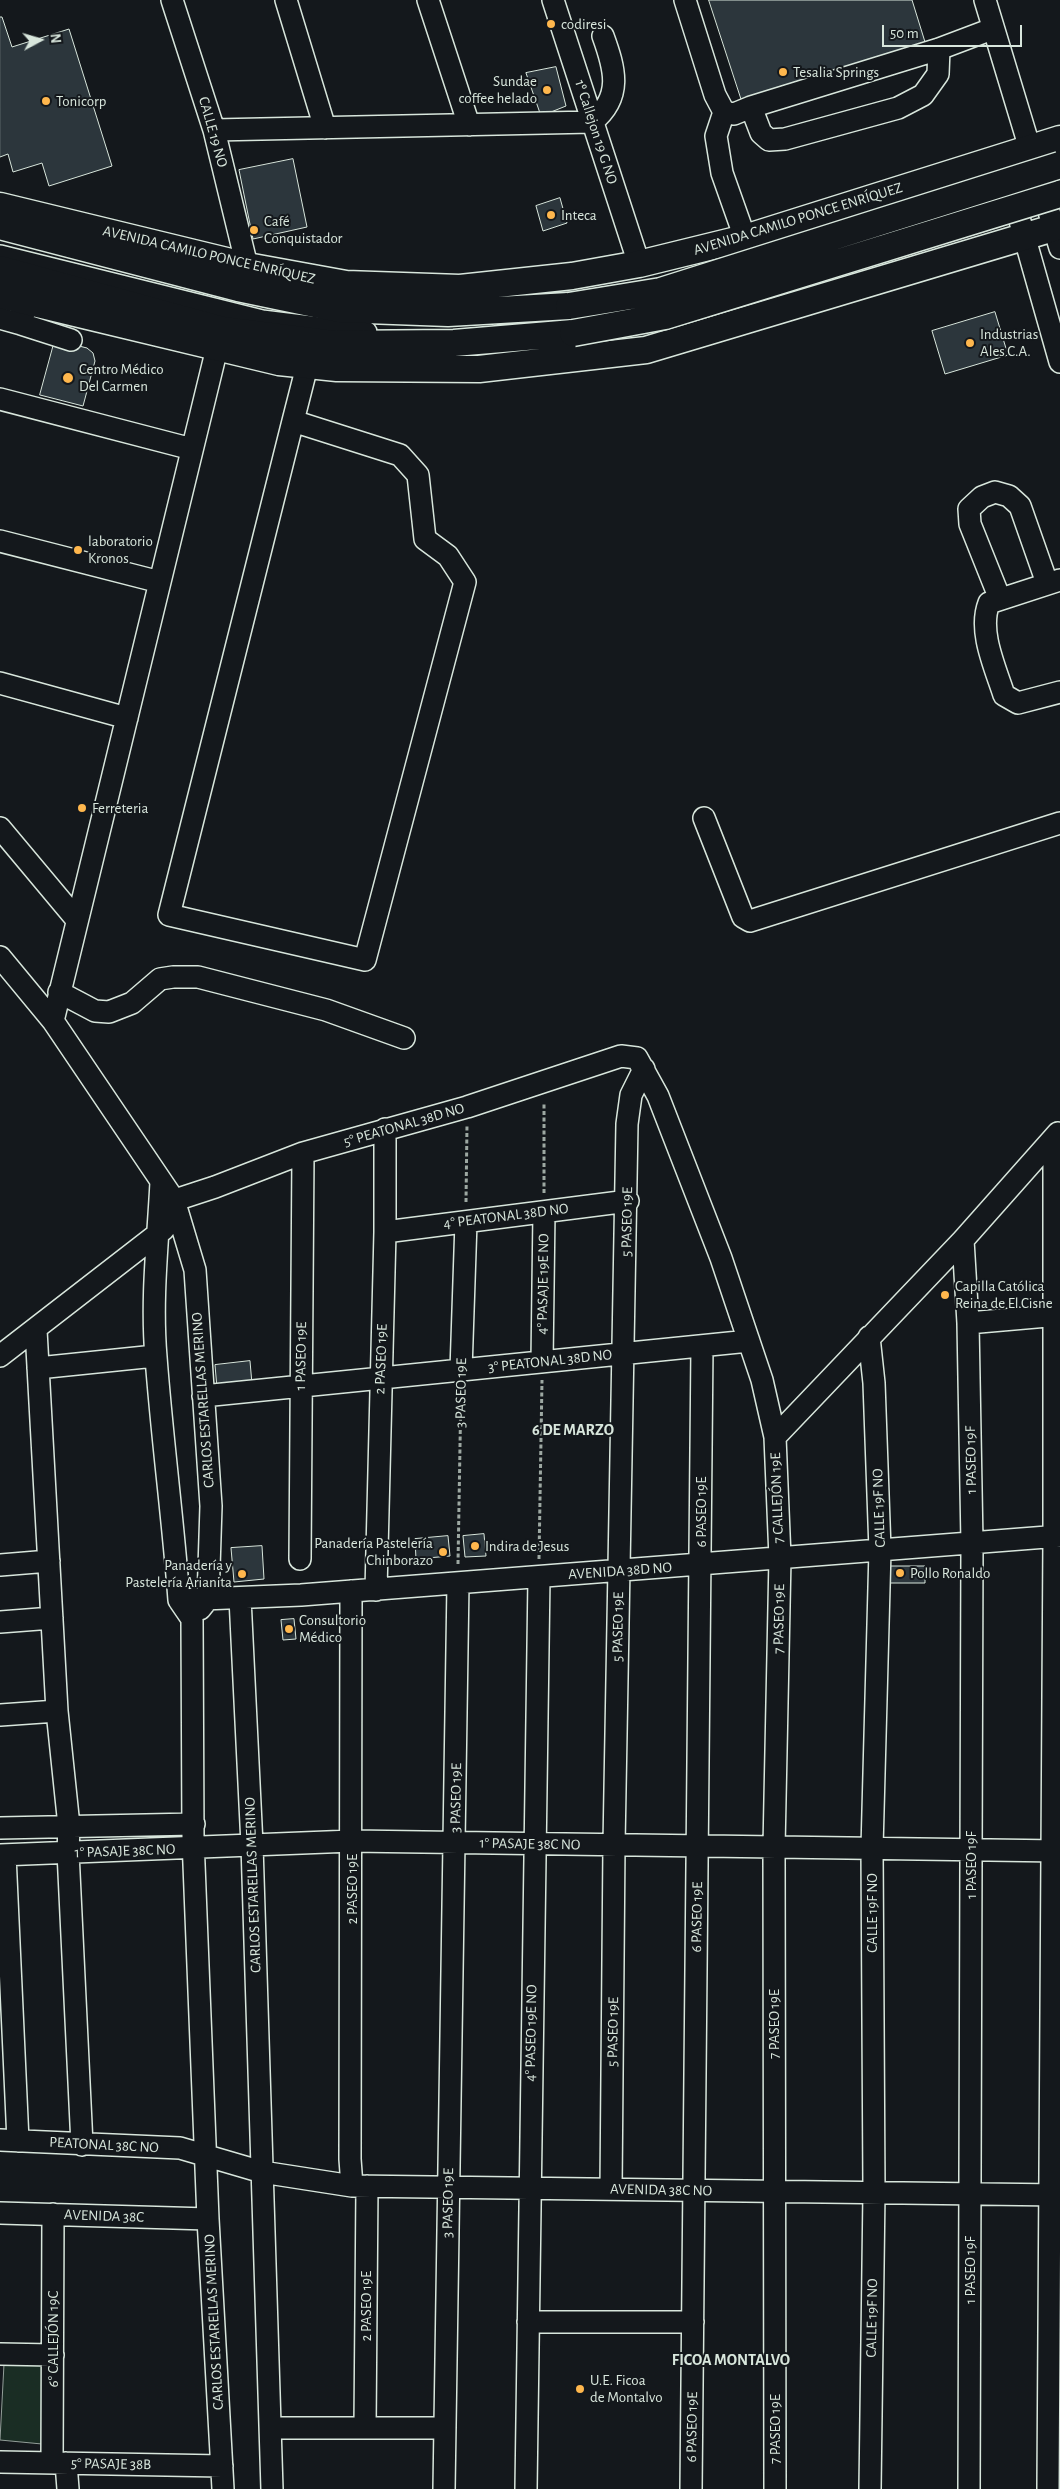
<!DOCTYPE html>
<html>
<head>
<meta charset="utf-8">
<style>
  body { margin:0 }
  #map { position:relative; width:1060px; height:2489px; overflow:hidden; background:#14181c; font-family:"Alegreya Sans",sans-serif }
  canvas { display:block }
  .north { position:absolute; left:15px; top:15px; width:50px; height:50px; -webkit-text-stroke:4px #14181c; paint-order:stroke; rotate:84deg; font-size:14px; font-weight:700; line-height:20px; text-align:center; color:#d8e6dc }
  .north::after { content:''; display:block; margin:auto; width:18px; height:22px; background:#d8e6dc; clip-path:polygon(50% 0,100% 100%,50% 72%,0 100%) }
  .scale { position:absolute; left:882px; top:25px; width:140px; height:22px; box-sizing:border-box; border:2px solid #d8e6dc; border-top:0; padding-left:6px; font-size:15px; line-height:18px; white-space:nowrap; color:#d8e6dc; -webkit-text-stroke:4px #14181c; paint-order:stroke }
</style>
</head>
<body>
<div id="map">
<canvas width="1060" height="2489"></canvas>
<div class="north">N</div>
<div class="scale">50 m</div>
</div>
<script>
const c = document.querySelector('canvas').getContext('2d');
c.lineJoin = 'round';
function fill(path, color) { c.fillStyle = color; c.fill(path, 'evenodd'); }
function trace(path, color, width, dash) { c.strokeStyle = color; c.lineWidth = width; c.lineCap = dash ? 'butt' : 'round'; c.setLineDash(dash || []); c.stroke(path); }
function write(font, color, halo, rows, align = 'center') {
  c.font = font + ' "Alegreya Sans",sans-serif'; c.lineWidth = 4; c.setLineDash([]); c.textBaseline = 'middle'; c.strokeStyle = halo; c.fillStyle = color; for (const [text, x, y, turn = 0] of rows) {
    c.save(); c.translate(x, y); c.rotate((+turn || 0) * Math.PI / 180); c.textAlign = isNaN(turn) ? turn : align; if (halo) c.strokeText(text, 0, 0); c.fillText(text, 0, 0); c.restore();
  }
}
const green = new Path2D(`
  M46,2363l-4,81 -42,-4 4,-76z`);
fill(green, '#1a2d24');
trace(green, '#939e99', 1);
const building = new Path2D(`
  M709,0h203l13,42 -183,59z
  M0,17h2l10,30 57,-18 43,137 -63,20 -7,-23 -29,9 -5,-18 -8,3z
  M556,67l10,39 -25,10 -15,-43z
  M293,159l14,68 -54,12 -14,-69z
  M560,198l7,25 -24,8 -7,-25z
  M995,312l13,43 -63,19 -13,-43z
  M55,340l32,8 6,5 2,8 -12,45 -43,-11z
  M250,1361l2,23 -35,4 -2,-23z
  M484,1534l2,22 -21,1 -2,-21z
  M448,1536l2,20 -34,3 -1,-20z
  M262,1546l2,33 -30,3 -3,-34z
  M889,1566h36v17h-35z
  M294,1619l2,20 -13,1 -2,-20z`);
fill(building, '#2c363c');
trace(building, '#d8e6dc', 1);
const minor = new Path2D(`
  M172,0l42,130 33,136
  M286,0l39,128
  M428,0l41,125
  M553,0l86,264
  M685,0l30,95 9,17 10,2 17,-7 188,-58 53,-20
  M985,0l75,248
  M751,107l10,26 8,7 16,-1 113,-31 25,-13 15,-21 1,-25
  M724,112l-8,24 6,37 23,65
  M214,130l378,-8c31,-25 23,-53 11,-86
  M1012,193l48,169
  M0,256l262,65 81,10 23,1
  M27,302l-6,22 50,16
  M0,318l21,6
  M0,399l192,50
  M293,421l107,34 18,20 7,64 23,17 17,26 -100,378 -196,-45 124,-494 14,-55
  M0,541l160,41
  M1000,599l-30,-75 -1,-15 13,-12 13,-5 14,4 11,10 27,77
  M0,683l127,35
  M1060,692l-42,11 -14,-8c-9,-28 -26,-64 -15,-92l71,-23
  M704,818l39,99 7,4 310,-98
  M0,828l77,92
  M0,957l53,64 121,179 21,70 16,236 -3,93 -8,10
  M59,992l36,19 14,1 23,-9 28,-24 13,-2h25l128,33 78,28
  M53,1021l164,-673
  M161,1182c-3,59 -10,116 -5,175 6,81 17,162 23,243l13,19 1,220 15,380 15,270
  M160,1205l55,-18 88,-34 164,-46 154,-51 16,2 21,38 63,162 41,122 13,57 5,121 -6,289 1,642
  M385,1232l243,-31
  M963,1240l5,83 4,220 -3,946
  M968,1323l92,-8
  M36,1330l21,381 12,115 -1,26 14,293
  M869,1337l5,46 6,167 -8,298 2,344 -4,297
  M0,1356l164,-127
  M542,1362l2,-150
  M38,1368l117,-12
  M461,1370l5,-148
  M203,1396l546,-55
  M775,1437l188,-197 95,-107
  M300,1559l3,-406
  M0,1565l49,-4
  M376,1590l9,-358v-103
  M351,1591l-1,568 2,27
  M240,1598l12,247 20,644
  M179,1600l122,-5 759,-59
  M0,1622l52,-4
  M0,1715l57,-4
  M0,1828l194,-4
  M0,1855l352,-14 708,10
  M5,1855l13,286
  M0,2140l180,8 82,24 90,14 708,9
  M611,2189l3,-344 13,-721 4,-29 13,-26
  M0,2213l208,6
  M528,2322h165
  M0,2354l53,1
  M365,2427l2,-241
  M271,2428h174
  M0,2462l222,4
  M52,2463l1,-249
  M66,2463l2,26
  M444,2489l14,-906
  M526,2489l13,-912
  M691,2489l11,-1143
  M1048,2489l6,-952v-398`);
const major = new Path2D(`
  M0,206l247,60 99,18 114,4 112,-12 67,-12 106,-26 315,-99
  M0,226l238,62 101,21 109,4 121,-7
  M0,269l223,61 111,14 120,-1 119,-10
  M0,295l279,67 58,6 142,1 167,-19 414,-124`);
trace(minor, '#d8e6dc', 24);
trace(major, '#d8e6dc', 29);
trace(new Path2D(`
  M544,1193v-91
  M466,1202l1,-77
  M539,1559l3,-179
  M458,1564l3,-176`), '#9da8a2', 3, [4, 2.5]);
trace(minor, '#14181c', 21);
trace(major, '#14181c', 26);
const majorBridge = new Path2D(`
  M569,306l92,-15 399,-126
  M573,333l92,-17 395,-122`);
trace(majorBridge, '#d8e6dc', 29, []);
trace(majorBridge, '#14181c', 26);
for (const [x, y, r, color] of [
  [551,24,5,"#ffb74d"],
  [783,72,5,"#ffb74d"],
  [547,90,5,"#ffb74d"],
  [46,101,5,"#ffb74d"],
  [551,215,5,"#ffb74d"],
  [254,230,5,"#ffb74d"],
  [970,343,5,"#ffb74d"],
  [68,378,6,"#ffb74d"],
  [78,550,5,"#ffb74d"],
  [82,808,5,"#ffb74d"],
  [945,1295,5,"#ffb74d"],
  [475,1546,5,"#ffb74d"],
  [443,1552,5,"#ffb74d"],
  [900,1573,5,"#ffb74d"],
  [242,1574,5,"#ffb74d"],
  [289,1629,5,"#ffb74d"],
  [580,2389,5,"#ffb74d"]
]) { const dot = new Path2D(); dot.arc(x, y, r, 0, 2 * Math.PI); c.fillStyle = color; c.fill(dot); trace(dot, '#14181c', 2); }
write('15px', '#d8e6dc', '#14181c', [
  ["codiresi",561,24],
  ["Tesalia Springs",793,72],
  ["Sundae",537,81,"right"],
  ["coffee helado",537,98,"right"],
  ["Tonicorp",56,101],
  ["Inteca",561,215],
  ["Café",264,221],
  ["Conquistador",264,238],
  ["Industrias",980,334],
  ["Ales C.A.",980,351],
  ["Centro Médico",79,369],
  ["Del Carmen",79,386],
  ["laboratorio",88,541],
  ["Kronos",88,558],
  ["Ferreteria",92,808],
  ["Capilla Católica",955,1286],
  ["Reina de El Cisne",955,1303],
  ["Panadería Pastelería",433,1543,"right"],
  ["Chinborazo",433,1560,"right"],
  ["Indira de Jesus",485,1546],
  ["Panadería y",232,1565,"right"],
  ["Pastelería Arianita",232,1582,"right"],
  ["Pollo Ronaldo",910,1573],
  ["Consultorio",299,1620],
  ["Médico",299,1637],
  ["U.E. Ficoa",590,2380],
  ["de Montalvo",590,2397]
], 'left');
write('15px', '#d8e6dc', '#14181c', [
  ["CALLE 19 NO",213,132,74],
  ["1º Callejon 19 G NO",596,132,72],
  ["AVENIDA CAMILO PONCE ENRÍQUEZ",798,219,-17],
  ["AVENIDA CAMILO PONCE ENRÍQUEZ",209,255,13],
  ["5° PEATONAL 38D NO",404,1125,-16],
  ["4° PEATONAL 38D NO",506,1216,-7],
  ["5 PASEO 19E",627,1222,-89],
  ["4° PASAJE 19E NO",543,1284,-89],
  ["1 PASEO 19E",301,1356,-89],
  ["2 PASEO 19E",381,1359,-88],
  ["3° PEATONAL 38D NO",550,1361,-6],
  ["3 PASEO 19E",461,1393,-89],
  ["CARLOS ESTARELLAS MERINO",203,1400,-94],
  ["1 PASEO 19F",971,1460,-91],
  ["7 CALLEJÓN 19E",777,1498,-92],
  ["CALLE 19F NO",879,1508,-92],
  ["6 PASEO 19E",701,1512,-90],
  ["AVENIDA 38D NO",620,1571,-4],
  ["7 PASEO 19E",779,1619,-89],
  ["5 PASEO 19E",618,1627,-89],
  ["3 PASEO 19E",456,1798,-89],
  ["1° PASAJE 38C NO",530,1844,1],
  ["1° PASAJE 38C NO",125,1851,-2],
  ["1 PASEO 19F",971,1865,-90],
  ["CARLOS ESTARELLAS MERINO",253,1885,-92],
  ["2 PASEO 19E",352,1889,-90],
  ["CALLE 19F NO",872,1913,-90],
  ["6 PASEO 19E",697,1917,-89],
  ["7 PASEO 19E",774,2024,-90],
  ["5 PASEO 19E",613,2032,-89],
  ["4° PASEO 19E NO",531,2033,-89],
  ["PEATONAL 38C NO",104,2145,3],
  ["AVENIDA 38C NO",661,2190,1],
  ["3 PASEO 19E",448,2203,-89],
  ["AVENIDA 38C",104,2216,2],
  ["1 PASEO 19F",970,2270,-90],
  ["2 PASEO 19E",366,2306,-90],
  ["CALLE 19F NO",872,2318,-89],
  ["CARLOS ESTARELLAS MERINO",214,2322,-93],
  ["6° CALLEJÓN 19C",53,2339,-90],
  ["6 PASEO 19E",692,2427,-89],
  ["7 PASEO 19E",775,2429,-90],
  ["5° PASAJE 38B",111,2464,1]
]);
write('bold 16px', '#d8e6dc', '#14181c', [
  ["6 DE MARZO",573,1430],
  ["FICOA MONTALVO",731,2360]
]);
</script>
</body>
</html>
